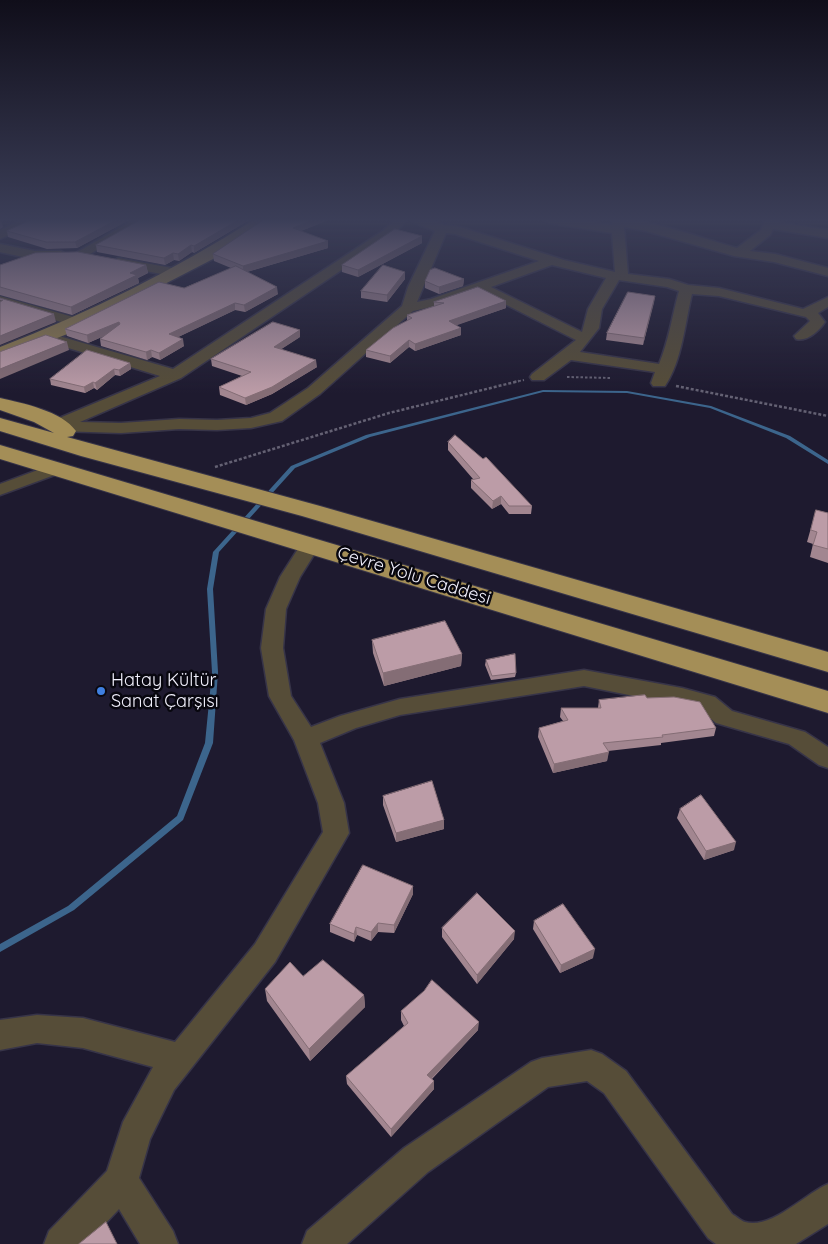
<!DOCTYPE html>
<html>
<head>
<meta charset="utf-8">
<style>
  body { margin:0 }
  canvas { display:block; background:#1e1a2f }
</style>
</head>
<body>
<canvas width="828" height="1244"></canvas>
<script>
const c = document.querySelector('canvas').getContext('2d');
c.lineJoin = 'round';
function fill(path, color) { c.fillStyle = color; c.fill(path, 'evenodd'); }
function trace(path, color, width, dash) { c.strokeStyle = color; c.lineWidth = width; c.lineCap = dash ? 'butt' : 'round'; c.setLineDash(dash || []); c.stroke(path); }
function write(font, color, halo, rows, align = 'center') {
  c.font = font + ' Quicksand,sans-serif'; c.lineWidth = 5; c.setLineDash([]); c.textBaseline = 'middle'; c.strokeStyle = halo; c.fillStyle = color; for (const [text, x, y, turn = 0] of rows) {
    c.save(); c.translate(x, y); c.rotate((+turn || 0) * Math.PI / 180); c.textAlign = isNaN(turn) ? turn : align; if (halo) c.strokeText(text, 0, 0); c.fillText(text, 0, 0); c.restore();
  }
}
fill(new Path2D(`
  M543,390l84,1 84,15 79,30 38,24v4l-42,-26 -76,-30 -83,-15 -84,-1 -173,45 -75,31 -76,84 -6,37 5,83 -5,71 -30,77 -109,90 -74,42v-8l68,-38 109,-90 28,-73 7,-71 -5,-83 6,-37 78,-86 75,-31z`), '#3c658c');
const minor = new Path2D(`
  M24,219h16l-2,3 -38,17v-9z
  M135,219h15l-65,38h-10l-1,-3z
  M395,219h13l-16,17 -211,142 -101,44 41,1 58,-4 38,1 34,-2 19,-5 38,-25 94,-82 6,-19 27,-56 -22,-9 -2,-3h17l16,6 16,2 104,33 51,12 -3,-39 -63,-10 -6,-4h28l41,6v-6c40,0 85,18 125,29l24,-18 5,-11h12l-2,3 52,8v8l-55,-9 -3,6 -20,16 25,3 53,14v8l-54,-14 -40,-6 -88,-25 -22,-4 4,47 41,5 19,6 31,3 84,21 25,-12v10l-10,6 7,9c-6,9 -18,20 -29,17l-2,-3 16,-15 -4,-4 -87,-21 -27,-2c-7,29 -10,67 -27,92h-12l-2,-3 4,-11 -84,-12 -27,20h-12l-2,-3 2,-3 44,-34 -97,-49 -39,14 -27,6 -93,83 -38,27 -31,7 -34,2 -38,-1 -58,4 -63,-2 -6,-1 -2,-4 7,-7 103,-43 -118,-36 -2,-3 2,-3h10l121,35 181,-119 30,-20zM446,233l9,1 84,27 -108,38 -14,3zM552,265l54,13 -18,31 -6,23 -91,-45zM619,280l48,7 12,4c-7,25 -10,49 -20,73l-79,-12 19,-24 3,-19z
  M0,244l35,7h26l6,4c-10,11 -53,0 -67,-3z
  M118,258l54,10 7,4 -7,4 -59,-11 -1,-3z
  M0,296l80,23 2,3 -2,3 -5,1 -75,-22z
  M54,464l6,1 3,4 -3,4 -60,22v-11z
  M310,539l7,2 3,4 -20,32 -14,32 -3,39 8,48 20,31 29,-11 60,-17 184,-29 98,18 33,9 17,14 73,21 23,15v21l-9,-3 -30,-21 -73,-21 -17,-14 -115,-23 -184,29 -44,13 -36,15 24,60 5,30 -74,129 -101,128 -24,49 -11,39 34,53 5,13h-38l-21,-35 -33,35h-42l5,-13 58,-60 16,-49 30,-55 -70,-19 -46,-5 -37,7v-30l37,-5 46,3 92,24 80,-98 68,-112 -5,-29 -24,-63 -25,-44 -8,-48 5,-39 14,-32 23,-36z
  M591,1050l11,4 24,17 106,143c4,2 9,7 13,8 26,8 61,-29 83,-38v40l-32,20h-80l-8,-6 -104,-145 -17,-12 -39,6 -120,85 -81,72h-45l5,-13 97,-83 127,-86 11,-4z`);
const major = new Path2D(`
  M255,219h17l-59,40 -143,74 -70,27v-13c89,-34 174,-77 255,-128z`);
const highway = new Path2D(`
  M0,398c22,5 62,13 76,33l-3,5 -6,1 253,69 508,146v20l-526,-156 -221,-60 -81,-25v-13l54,15 -20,-11 -34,-12z
  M0,445l828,246v22l-828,-254z`);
trace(minor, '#373448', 3);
trace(major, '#373448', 3);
trace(highway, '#373448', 2);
trace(new Path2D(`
  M567,377l44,1
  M514,382l10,-2`), '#646173', 2, [2.5, 2]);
trace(new Path2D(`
  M676,386l152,30
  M215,467l174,-54 130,-32`), '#646173', 2.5, [3, 2]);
fill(minor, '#564d38');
fill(major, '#8e7b4e');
fill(highway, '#a48e57');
fill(new Path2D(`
  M33,219h98l-54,29 -30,1 -39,-12 -1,-6z
  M142,219h109l-57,34 -2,-1 -13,9 -5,-1 -9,5 -68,-13 -1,-7z
  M265,219h66l-30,12 27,17 -81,24 31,22 -33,18 -10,-2 -57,27 6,9 -24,14 -8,-3 -5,3 -46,-14 -1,-7 4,-3 -16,7 -21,-7 -2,-7 119,-41 47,-20 -17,-7 -1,-7z
  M393,231l29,5v7l-64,34 -16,-5v-7z
  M0,265h146l2,8 -10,5 1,5 -67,32 -72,-20z
  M405,272v7l-18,23 -26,-4v-7z
  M464,279l-1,7 -24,8 -14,-6v-7z
  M655,296l-12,49 -37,-5 1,-7z
  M434,302l72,6 -50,17 5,3v7l-46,16 -6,-4 -19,16 -24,-6v-7l41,-29v-6l27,-9z
  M300,337l-19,12 36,18 -45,27 -26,11 -26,-10 -1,-8 23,-11 -30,-10 -1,-7z
  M130,363l1,6 -11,7 -5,-1 -18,15 -3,-2 -9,5 -34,-8 -1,-6z
  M448,442l84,64 -1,8h-22l-8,-10 -9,5 -21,-21v-8l2,-1 -25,-29z
  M816,510l12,3v50l-18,-6 3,-13 -6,-2z
  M372,640l90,14 -1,12 -77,20 -11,-33z
  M486,660l30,13 -1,4 -24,3 -6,-15z
  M647,698l69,30 -2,8 -53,7v2l-53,6 -1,10 -54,12 -15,-36 1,-9 24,-7 -3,-4 1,-9h37l1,-8z
  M383,796l61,33 -48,13 -13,-37z
  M680,809l54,41 -30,10 -27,-42z
  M413,886v8l-19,39 -16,-1 -7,9 -14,-6 -3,7 -24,-10v-8z
  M534,921l59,37 -33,15 -27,-44z
  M442,928l72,11 -37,45 -35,-47z
  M265,989l99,6 1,12 -55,54 -43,-60z
  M401,1011l77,19 -46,49 2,2v8l-43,48 -44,-53 -1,-8 58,-50 -3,-6z`), '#a28690');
fill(new Path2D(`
  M118,219h13l-54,29 -2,-6z
  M240,219h11l-57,34v-7z
  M315,219h16l-38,15v-6z
  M1,220l2,7 -3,2v-8z
  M422,236v7l-64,34v-7z
  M328,241v7l-85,25v-7z
  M191,245l1,7 -13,9 -1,-7z
  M173,253l1,7 -9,5 -1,-7z
  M146,265l2,8 -10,5 1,5 -67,32 -1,-8 59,-34z
  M405,272v7l-18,23v-7z
  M464,279l-1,7 -24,8v-7z
  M277,287l1,7 -33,18 -1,-7z
  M655,296l-1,7 -11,42 1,-7z
  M506,301v7l-57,20v-7z
  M235,303v7l-65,31 -1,-7z
  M54,314l2,8 -56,23v-9z
  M119,322l1,7 -32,14 -1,-8z
  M461,328v7l-46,16v-7z
  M300,330v7l-26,17v-7z
  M183,339l1,7 -24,14 -1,-7z
  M409,340v7l-19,16v-7z
  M67,342l2,8 -69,29v-10z
  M151,350l1,7 -5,3 -1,-8z
  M316,360l1,7 -45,27 -26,11 -1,-7z
  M130,363l1,6 -11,7 -1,-6z
  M114,369l1,6 -18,15 -2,-7z
  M93,382l1,6 -9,5 -1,-6z
  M501,496v8l-9,5 1,-8z
  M462,654l-1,12 -77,20 -1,-13z
  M609,752l-2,9 -54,12 1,-9z
  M444,820v9l-48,13v-9z
  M736,842l-2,8 -30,10 2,-9z
  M413,886v8l-19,39v-8z
  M378,923v9l-7,9v-9z
  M356,927l1,8 -3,7v-8z
  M515,931l-1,8 -37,45v-9z
  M595,949l-2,9 -33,15 1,-8z
  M364,995l1,12 -55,54 -1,-12z
  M479,1022l-1,8 -51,53v-8z
  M434,1081v8l-43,48v-8z`), '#846d75');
const building = new Path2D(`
  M33,219h85l-43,23h-29l-39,-11z
  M142,219h98l-46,27 -3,-1 -13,9 -5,-1 -9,5 -68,-13z
  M265,219h50l-22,9 35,13 -85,25 -30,-12z
  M395,229l27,7 -64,34 -16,-5z
  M78,252l68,13 -16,8 7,2 -66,32 -71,-20v-22l35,-12z
  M383,265l22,7 -18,23 -26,-4z
  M236,266l41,21 -33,18 -9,-2 -66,31 14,5 -24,14 -8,-3 -5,2 -46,-13 20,-15 -1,-2 -32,13 -22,-6 94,-47 25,6z
  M435,268l29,11 -25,8 -14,-6 5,-11z
  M478,287l28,14 -57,20 12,7 -46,16 -6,-4 -19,16 -24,-6 27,-22 19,-10 -5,-3 37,-12 -10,-1z
  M628,292l27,4 -11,42 -37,-5z
  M0,298l54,16 -54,22v-34l3,-2h-3z
  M273,322l27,8 -26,17 42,13 -44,27 -27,11 -26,-11 32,-15 -40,-13z
  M46,335l21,7 -67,27v-17z
  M87,350l43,13 -11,7 -5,-1 -19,14 -2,-1 -9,5 -34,-8z
  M455,435l28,24 3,-2 46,49h-23l-8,-10 -8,5 -22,-21 9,-2 -32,-36z
  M816,510l12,3v36l-15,-4 4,-13 -6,-2z
  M445,621l17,33 -79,19 -11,-33z
  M515,654l1,19 -24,3 -6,-16z
  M645,695l2,3 27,-1 26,5 16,26 -54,7 1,2 -60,6 6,9 -55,12 -15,-36 29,-8 -7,-12h40l-2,-8z
  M432,781l12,39 -48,13 -13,-37z
  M701,795l35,47 -30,9 -26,-42z
  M363,865l50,21 -19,39 -16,-2 -7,9 -15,-5 -2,7 -24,-10z
  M477,893l38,38 -38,44 -35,-47z
  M563,904l32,45 -34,16 -27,-44z
  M323,960l41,35 -55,54 -44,-60 25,-27 13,14z
  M432,980l47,42 -52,53 7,6 -43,48 -45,-53 62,-53 -7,-12 23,-20z
  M106,1222l11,22h-38z`);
fill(building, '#bc9ca7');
trace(building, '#846d75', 1);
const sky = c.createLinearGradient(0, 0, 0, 393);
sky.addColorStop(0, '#100e1a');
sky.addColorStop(0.56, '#3b3e58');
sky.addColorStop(1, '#3b3e5800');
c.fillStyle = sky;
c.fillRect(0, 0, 828, 393);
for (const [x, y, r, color] of [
  [101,691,5,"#3f7fe0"]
]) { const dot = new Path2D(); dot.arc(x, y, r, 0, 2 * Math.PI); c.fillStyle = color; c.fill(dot); trace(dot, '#08070f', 2); }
write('18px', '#f2f1fd', '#08070f', [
  ["Çevre Yolu Caddesi",414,576,17]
]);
write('18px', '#f2f1fd', '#08070f', [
  ["Hatay Kültür",111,681],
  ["Sanat Çarşısı",111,702]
], 'left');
</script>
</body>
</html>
